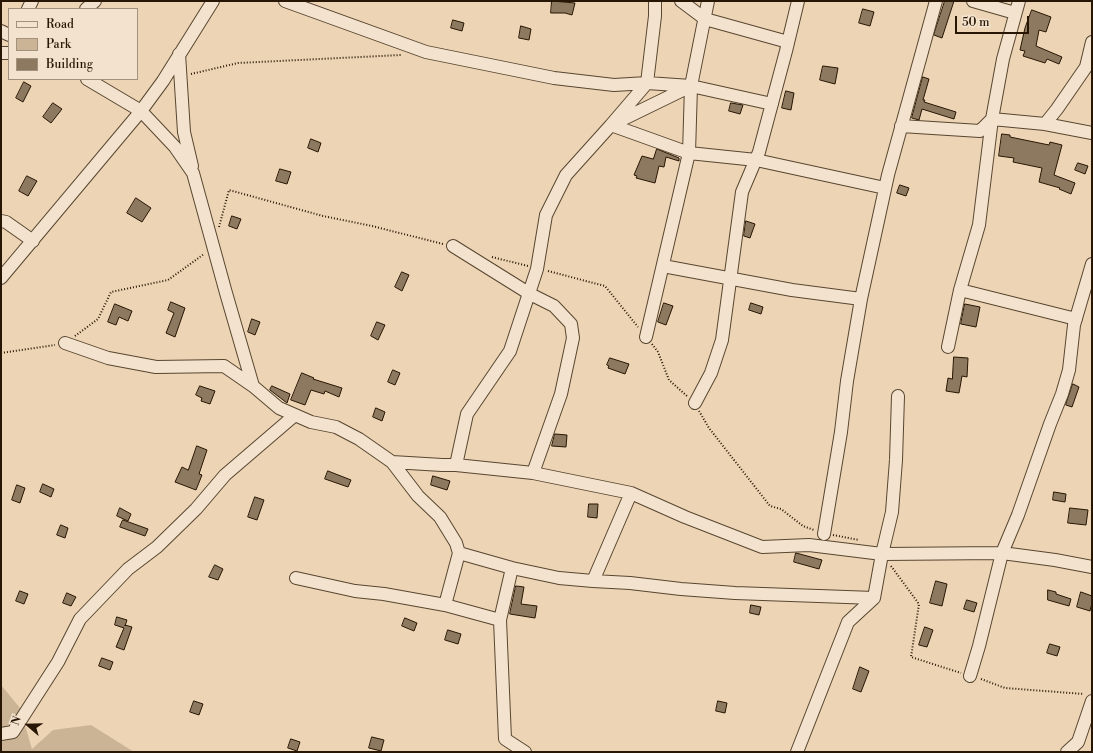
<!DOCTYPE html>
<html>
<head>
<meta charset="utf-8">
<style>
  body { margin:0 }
  #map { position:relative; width:1093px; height:753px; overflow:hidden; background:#ecd4b4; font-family:"Libre Bodoni",serif }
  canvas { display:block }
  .frame { position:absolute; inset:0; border:2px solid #271604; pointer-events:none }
  .legend { position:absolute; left:8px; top:8px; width:130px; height:72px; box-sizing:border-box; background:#f3e3ce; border:1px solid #a1917d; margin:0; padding:5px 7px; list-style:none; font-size:12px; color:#271604 }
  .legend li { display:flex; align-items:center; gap:8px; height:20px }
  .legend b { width:20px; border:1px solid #a1917d }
  .north { position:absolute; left:8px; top:705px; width:40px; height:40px; -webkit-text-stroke:3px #f3e3ce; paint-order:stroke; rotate:290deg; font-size:11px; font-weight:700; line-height:16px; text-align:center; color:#271604 }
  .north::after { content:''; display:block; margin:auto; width:14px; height:18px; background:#271604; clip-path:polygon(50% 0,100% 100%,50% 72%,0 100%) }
  .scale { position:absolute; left:955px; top:16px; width:74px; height:18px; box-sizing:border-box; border:2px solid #271604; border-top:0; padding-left:5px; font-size:12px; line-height:14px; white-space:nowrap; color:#271604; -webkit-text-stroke:3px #f3e3ce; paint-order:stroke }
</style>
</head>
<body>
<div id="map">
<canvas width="1093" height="753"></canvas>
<div class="frame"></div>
<ul class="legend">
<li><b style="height:5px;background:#f3e3ce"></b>Road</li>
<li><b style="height:11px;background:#cbb496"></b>Park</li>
<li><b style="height:11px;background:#8d7960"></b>Building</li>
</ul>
<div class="north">N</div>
<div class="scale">50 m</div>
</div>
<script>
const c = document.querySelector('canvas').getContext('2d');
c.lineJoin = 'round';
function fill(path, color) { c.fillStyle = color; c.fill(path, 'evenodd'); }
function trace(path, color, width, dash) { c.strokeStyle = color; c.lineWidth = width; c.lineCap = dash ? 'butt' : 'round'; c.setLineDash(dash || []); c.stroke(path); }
fill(new Path2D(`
  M1,685l19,23 12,41 21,-19 38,-5 43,27h-133z`), '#cbb496');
const building = new Path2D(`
  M552,1l23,2 -3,12 -7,-2h-14z
  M945,1h9l-12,37 -8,-3z
  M863,9l11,3 -4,14 -11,-3z
  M1032,10l19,7 -5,15 -7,-2 -3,16 26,11 -3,7 -12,-5 -2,4 -22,-7 2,-5 -5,-1 5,-22z
  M453,20l11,3 -2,8 -11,-3z
  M521,26l10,3 -2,11 -10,-2z
  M823,66l15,2 -3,16 -15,-4z
  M923,77l6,2 -6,21h2l-1,2 32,10 -2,7 -32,-10 -3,11 -7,-2z
  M24,82l7,4 -8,16 -7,-4z
  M786,91l8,2 -3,17 -9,-2z
  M53,103l9,6 -11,14 -8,-6z
  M731,103l12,2 -3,9 -11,-3z
  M1002,134l8,1v2l39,8 1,-3 12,3 -8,30 21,8 -4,11 -12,-5 1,-1 -21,-6 3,-14 -29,-6 1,-4 -15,-2z
  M311,139l10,4 -3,9 -10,-4z
  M657,149l22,9v3l-13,-4 -2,10 -5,-1 -4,17 -19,-5 1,-2 -3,-1 8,-19 11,3z
  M1078,163l10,3 -3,8 -10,-4z
  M280,169l11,3 -4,12 -11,-3z
  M27,176l10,5 -9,15 -9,-5z
  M900,185l9,3 -3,8 -9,-3z
  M136,198l15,10 -9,14 -15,-9z
  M232,216l9,3 -4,10 -8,-3z
  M746,221l9,3 -5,14 -6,-2z
  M402,272l7,3 -7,16 -7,-4z
  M171,302l14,6 -10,29 -9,-4 8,-20 -6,-3z
  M664,303l9,3 -7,19 -8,-3z
  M751,303l12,4 -2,7 -12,-4z
  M115,304l17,7 -4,10 -9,-4 -3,8 -8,-3z
  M965,304l15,3 -4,20 -15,-3z
  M252,319l8,3 -5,13 -7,-3z
  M377,322l8,3 -7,15 -7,-4z
  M954,357l14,1 -1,19 -5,-1 -3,17 -13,-2 2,-13 4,1z
  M610,358l19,6 -4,10 -17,-6 1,-2 -2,-1z
  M393,370l7,3 -5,12 -7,-3z
  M302,373l12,5 -1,1 29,9 -3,9 -14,-6 -1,3 -13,-4 -6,15 -14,-5z
  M1073,384l6,3 -7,20 -6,-2z
  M200,386l15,5 -5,13 -9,-3 1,-3 -6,-3z
  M272,386l18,8 -3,9 -17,-13z
  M376,408l9,4 -3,9 -9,-4z
  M555,434l12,1 -1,12 -14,-1z
  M197,446l10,4 -8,24 3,1 -6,15 -21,-8 7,-15 6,3z
  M328,471l23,9 -3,7 -23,-8z
  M433,476l17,5 -3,9 -16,-5z
  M43,484l11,5 -3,8 -11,-5z
  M17,485l8,3 -5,15 -8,-3z
  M1054,492l12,2 -1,8 -12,-2z
  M255,497l9,3 -7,20 -9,-3z
  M589,504h9l-1,14 -9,-1z
  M120,508l11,6 -3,7 -11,-5z
  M1070,508l18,2 -2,15 -18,-2z
  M123,520l25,9 -3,7 -25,-9z
  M61,525l7,3 -3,10 -8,-3z
  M796,553l26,7 -3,9 -25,-7z
  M215,565l8,4 -5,11 -9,-3z
  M936,581l11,3 -5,22 -12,-3z
  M516,586l8,1 -3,17 16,2 -2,12 -25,-4z
  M1048,590l8,2v2l15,5 -2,7 -21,-6z
  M20,591l8,3 -4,10 -8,-3z
  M1081,592l11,4v7l-2,8 -13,-4z
  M67,593l9,4 -5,9 -8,-3z
  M967,600l10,3 -3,9 -10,-3z
  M751,605l10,2 -2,8 -9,-2z
  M117,617l10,3 -2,6v-1l7,2 -8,23 -8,-3 8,-19 -9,-3z
  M405,618l12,5 -3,8 -12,-5z
  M925,627l8,3 -6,17 -8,-2z
  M448,630l13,4 -3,10 -13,-4z
  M1050,644l10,3 -3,9 -10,-3z
  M102,658l11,4 -3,8 -11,-4z
  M860,667l9,4 -8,21 -8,-3z
  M194,701l9,3 -4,11 -9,-3z
  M718,701l9,2 -2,10 -9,-2z
  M372,737l12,3 -3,11 -12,-3z
  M291,739l9,3 -3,9 -9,-3z`);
fill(building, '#8d7960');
trace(building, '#271604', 1);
const street = new Path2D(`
  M285,1l141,51 128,26 60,7 33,-2 44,3 81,18
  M655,1v15l-8,67 -36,42 78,28 67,7 129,28
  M681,1l24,18 83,23
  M973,1l42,12
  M28,9l4,-8
  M86,9l9,-8
  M1,31l8,4
  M1,53h8
  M179,54l5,78 8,34
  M87,79l54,32 34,36 18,26 33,120 27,93 26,22 32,14 25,5 23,12 33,23 26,34 22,21 16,26 3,10 -14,52
  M1045,124l12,-15 29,-42 6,-25
  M901,126l79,5 12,-12 53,5 47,9
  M1,221l5,1 27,19
  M453,246l77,48 24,12 17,18 2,14 -12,56 -28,79 98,20 54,24 77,30 47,-2 73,9 10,-42 4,-52 2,-64
  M663,266l129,24 69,9
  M1,278l140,-167 22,-30 50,-80
  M960,290l116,29
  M646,337l43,-184 2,-67
  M65,343l43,15 48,9 68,-1 29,20
  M948,347l12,-57 19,-65 13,-106 11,-60 16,-58
  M695,403l16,-30 11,-33 20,-148 17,-40 27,-101 12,-50
  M392,462l50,3h14l77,8
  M456,465l11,-51 43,-63 27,-82 9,-54 20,-40 45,-50 80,-39 17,-85
  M824,534l17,-102 6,-51 14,-82 27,-124 48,-174
  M459,553l53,15 47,10 34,3 37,2 51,6 54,4 139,5
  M512,568l-12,52 5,119 20,13
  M296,578l59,13 29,3 61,11 55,15
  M593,581l38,-88
  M970,676l9,-30 23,-93 16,-38 32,-91 12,-30 7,-24 5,-45 18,-61
  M1,734l12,-2 45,-70 22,-43 48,-50 29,-22 39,-38 29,-34 70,-60
  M797,752l51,-130 26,-24 8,-44 120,-1 53,7 37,7
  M1067,752l11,-10 14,-41`);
trace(street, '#584630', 14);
trace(new Path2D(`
  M191,74l47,-11 163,-8
  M219,227l10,-37 94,26 49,10 71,18
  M492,257l36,9
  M548,271l57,15 33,41
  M75,336l23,-17 13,-27 57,-12 36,-26
  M652,344l6,8 11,28 18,16
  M1,353l54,-8
  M699,411l10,17 61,78 11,3 22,17 11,4
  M833,535l26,5
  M891,566l28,38 -8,53 50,16
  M981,679l24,9 79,6`), '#271604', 2, [1, 2]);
trace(street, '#f3e3ce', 12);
</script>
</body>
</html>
